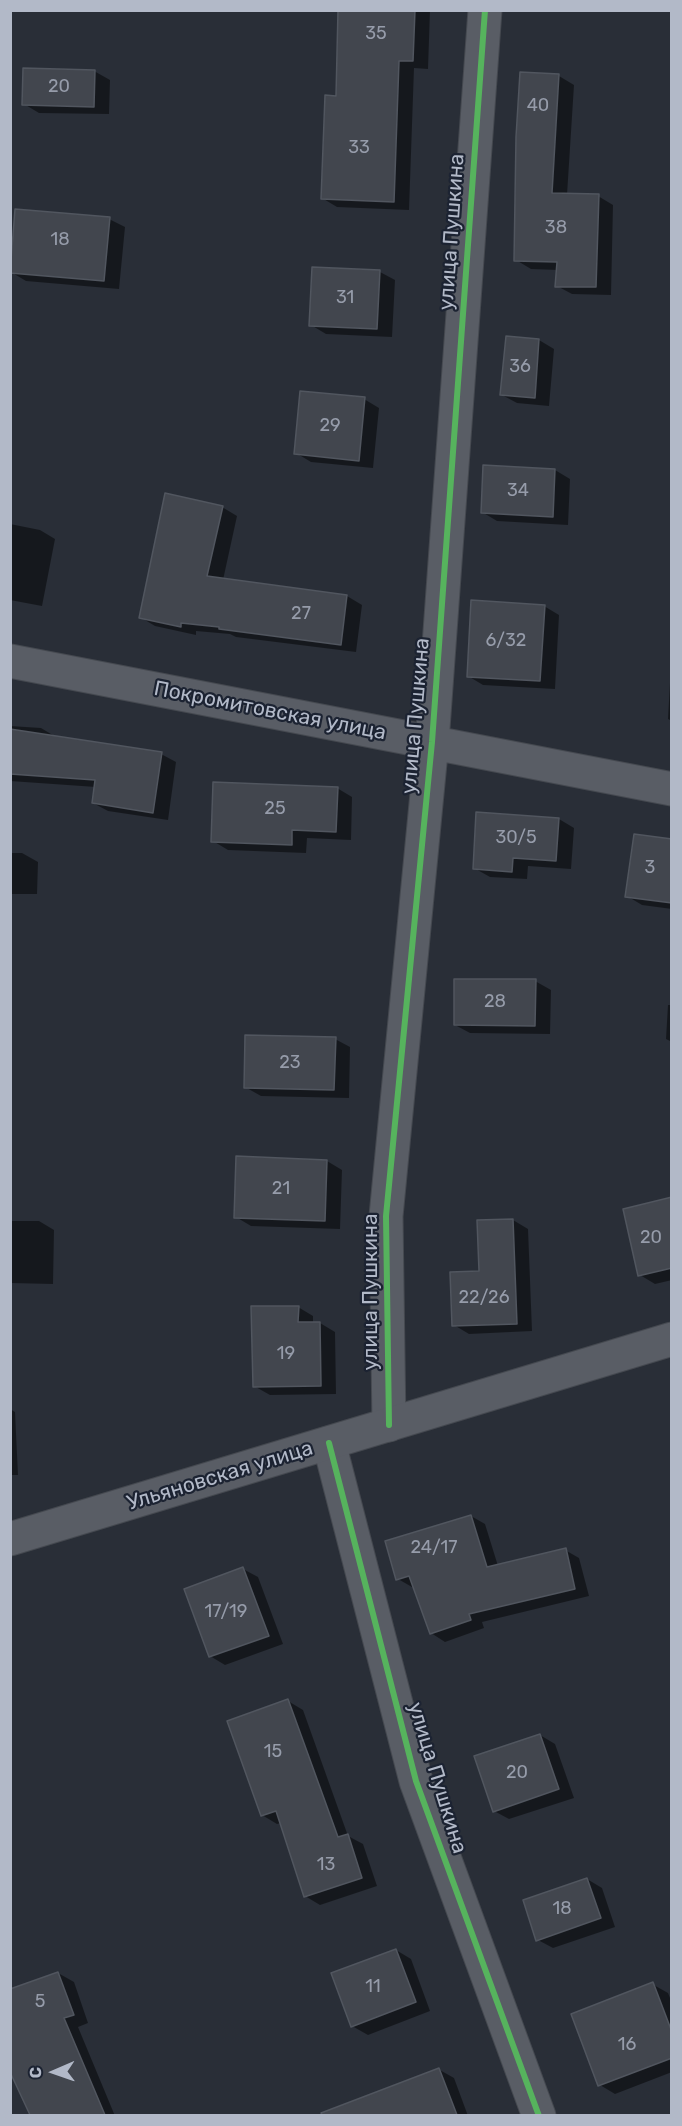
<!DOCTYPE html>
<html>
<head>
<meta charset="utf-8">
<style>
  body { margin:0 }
  #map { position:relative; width:682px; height:2126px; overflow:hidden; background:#292e37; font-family:Rubik,sans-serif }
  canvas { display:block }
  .frame { position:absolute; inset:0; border:12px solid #b2b9c8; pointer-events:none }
  .north { position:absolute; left:24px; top:2042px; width:60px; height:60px; -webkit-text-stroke:4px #1c2332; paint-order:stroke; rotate:268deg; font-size:16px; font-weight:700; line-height:24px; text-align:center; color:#b2b9c8 }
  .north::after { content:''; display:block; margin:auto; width:21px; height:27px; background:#b2b9c8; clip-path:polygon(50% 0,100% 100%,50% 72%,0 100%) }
</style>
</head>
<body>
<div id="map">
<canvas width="682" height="2126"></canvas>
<div class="frame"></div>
<div class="north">С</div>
</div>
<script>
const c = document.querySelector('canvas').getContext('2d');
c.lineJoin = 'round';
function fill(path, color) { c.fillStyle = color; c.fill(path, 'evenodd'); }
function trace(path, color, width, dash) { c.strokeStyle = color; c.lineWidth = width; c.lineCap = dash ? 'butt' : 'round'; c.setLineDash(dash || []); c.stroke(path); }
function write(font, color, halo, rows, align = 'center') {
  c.font = font + ' Rubik,sans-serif'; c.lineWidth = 4.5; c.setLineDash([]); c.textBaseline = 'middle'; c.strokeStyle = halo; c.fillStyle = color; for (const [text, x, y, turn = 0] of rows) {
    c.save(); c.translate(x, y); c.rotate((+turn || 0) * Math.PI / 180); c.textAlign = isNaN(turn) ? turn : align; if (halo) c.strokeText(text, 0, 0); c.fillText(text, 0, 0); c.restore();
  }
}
fill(new Path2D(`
  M340,10h90l-2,59 -14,-1 -5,142 -72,-3 -15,-9 15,-101z
  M94,71l16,9 -1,34 -70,-1 -15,-9z
  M559,76l15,9 -7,110 31,1 15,9 -2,90 -39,-1 -15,-8 1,-16 -27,-1 -15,-9z
  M109,219l16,8 -6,62 -93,-8 -15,-9z
  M380,272l15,8 -3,57 -66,-3 -15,-9z
  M507,337l32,3 15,9 -5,57 -32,-3 -15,-8z
  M364,399l15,9 -6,60 -62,-6 -15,-9z
  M555,470l15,9 -2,46 -71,-4 -15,-9z
  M222,507l15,9 -14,64 124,16 15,9 -6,47 -120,-15 -6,-3 -34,-3v4l-41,-9 -15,-9z
  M10,524l30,6 15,9 -13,67 -32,-6z
  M544,606l15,9 -4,74 -72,-4 -15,-9z
  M672,647v74l-4,-2z
  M10,726l31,2 15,9 105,17 15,8 -8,58 -60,-9 -15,-8 3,-16 -86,-6z
  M337,788l15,9 -1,43 -44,-2 -1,15 -78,-3 -15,-9z
  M559,819l15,9 -3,41 -43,-3 -1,13 -37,-2 -16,-9z
  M672,840v69l-30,-4 -15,-9z
  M10,853h12l16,9 -1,32h-27z
  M535,981l16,9 -1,44 -80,-1 -15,-8z
  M668,1005h4v37l-6,-3z
  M335,1039l15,8 -1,51 -88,-2 -16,-9z
  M327,1161l15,9 -2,59 -89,-3 -15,-9z
  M672,1199v81l-17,4 -15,-9z
  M513,1220l15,9 4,102 -63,3 -15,-9z
  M10,1221h29l15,9 -1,54 -43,-1z
  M298,1307l15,9v7h7l15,9 1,62 -66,1 -16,-9z
  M10,1409l5,3 3,63h-8z
  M471,1516l14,8 13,42 67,-16 14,8 10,38 -107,26 2,6 -39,14 -14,-9 -17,-46h-2l-14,-8z
  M243,1569l15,8 25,67 -58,21 -15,-9z
  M288,1701l15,9 45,126 15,8 14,42 -57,19 -15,-9 -24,-73 -4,1 -15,-9z
  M540,1735l15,9 19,54 -65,21 -15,-8z
  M587,1879l15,9 13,39 -62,21 -15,-8z
  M396,1950l15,9 19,52 -62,24 -16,-9z
  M58,1973l16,9 14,41 -10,4 37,89h-84l-9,-22z
  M652,1984l16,9 4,10v69l-57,22 -15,-9z
  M438,2069l16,9 14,38h-127l-3,-8z`), '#0007');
const building = new Path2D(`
  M338,10h77l-2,51h-14l-5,141 -73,-3 4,-104 11,1z
  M23,68l72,2 -1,37 -72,-2z
  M520,72l39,2 -7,119 47,1 -3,93h-41l2,-25 -43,-1 2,-124z
  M15,209l95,8 -6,64 -94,-8z
  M312,267l68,3 -3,59 -68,-3z
  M506,336l33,3 -4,59 -35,-3z
  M300,391l65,6 -6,64 -65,-7z
  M483,465l72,4 -2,48 -72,-4z
  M165,493l58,13 -16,70 140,19 -6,50 -122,-16v-2l-38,-4v4l-42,-9z
  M471,600l74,5 -5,76 -73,-4z
  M10,729l152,23 -9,61 -61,-10 3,-23 -85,-6z
  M213,782l125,5 -2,45 -44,-2v15l-81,-3z
  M476,812l83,6 -3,43 -43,-3 -1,14 -39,-3z
  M634,834l38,5v64l-47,-6z
  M454,979h82l-1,47 -81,-1z
  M245,1035l91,2 -2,53 -90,-2z
  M236,1156l91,4 -2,61 -91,-3z
  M672,1197v71l-34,8 -15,-67z
  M513,1219l4,105 -65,2 -2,-54 29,-1 -2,-51z
  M251,1306h48l-1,16h22l1,64 -68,1z
  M471,1515l16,52 79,-19 9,41 -106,25 2,6 -41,14 -21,-58 -13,4 -11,-39z
  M243,1567l26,69 -60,21 -25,-68z
  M288,1699l50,138 10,-3 14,44 -58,19 -28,-86 -15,5 -34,-95z
  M540,1734l19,55 -66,23 -19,-56z
  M587,1878l14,40 -65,23 -13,-41z
  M396,1949l20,53 -65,25 -20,-54z
  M58,1972l16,43 -10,3 41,97h-75l-20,-43v-83z
  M653,1982l19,50v26l-74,28 -27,-72z
  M439,2068l18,47h-135l-1,-2z`);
fill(building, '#42464e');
trace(building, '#51565f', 1.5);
const minor = new Path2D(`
  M10,661l662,128
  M389,1425l-3,-209 46,-474 53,-732
  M329,1443l87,338 123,335`);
const tertiary = new Path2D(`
  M10,1539l662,-200`);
trace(minor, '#454950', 35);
trace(tertiary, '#454950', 35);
trace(minor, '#595d65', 33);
trace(tertiary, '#595d65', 33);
trace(new Path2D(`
  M389,1425l-3,-209 46,-474 53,-732
  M329,1443l87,338 123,335`), '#56b35d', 6);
write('18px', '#969caa', null, [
  ["35",376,34],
  ["20",59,87],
  ["40",538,106],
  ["33",359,148],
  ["38",556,228],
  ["18",60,240],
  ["31",345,298],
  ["36",520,367],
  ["29",330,426],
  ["34",518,491],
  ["27",301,614],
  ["6/32",506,641],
  ["25",275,809],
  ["30/5",516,838],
  ["3",650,868],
  ["28",495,1002],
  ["23",290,1063],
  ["21",281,1189],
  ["20",651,1238],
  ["22/26",484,1298],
  ["19",286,1354],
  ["24/17",434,1548],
  ["17/19",226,1612],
  ["15",273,1752],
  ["20",517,1773],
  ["13",326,1865],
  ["18",562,1909],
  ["11",373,1987],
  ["5",40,2002],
  ["16",627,2045]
]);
write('21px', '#b2b9c8', '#1c2332', [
  ["улица Пушкина",452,232,-86],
  ["Покромитовская улица",270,711,11],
  ["улица Пушкина",416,716,-85],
  ["улица Пушкина",371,1292,-90],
  ["Ульяновская улица",220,1476,-17],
  ["улица Пушкина",437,1778,73]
]);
</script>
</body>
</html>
